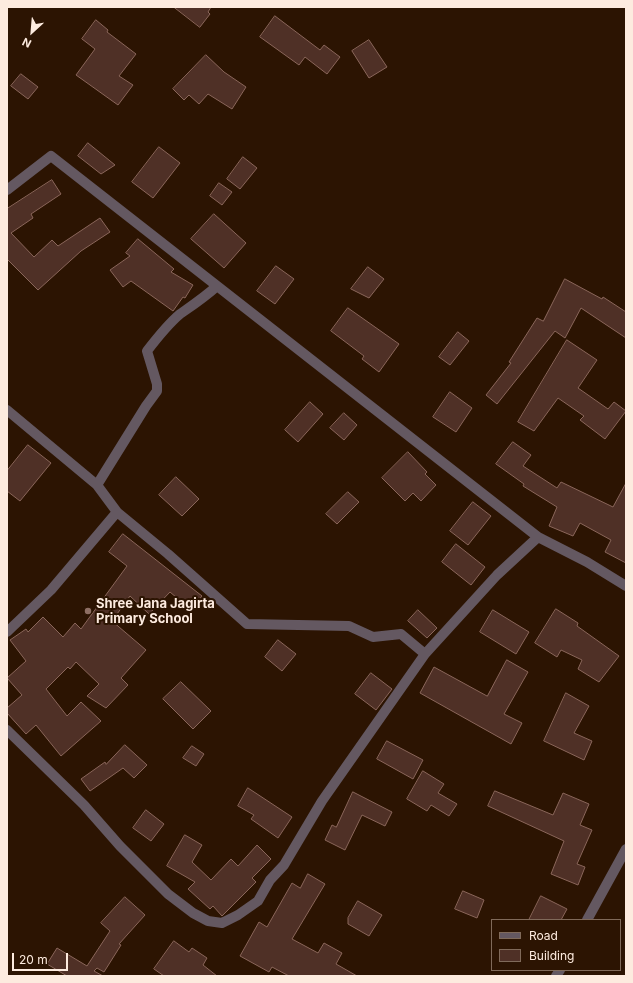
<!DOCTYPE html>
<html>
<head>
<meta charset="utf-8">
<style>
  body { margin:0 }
  #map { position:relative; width:633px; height:983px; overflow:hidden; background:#2c1402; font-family:Inter,sans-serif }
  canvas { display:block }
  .frame { position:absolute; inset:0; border:8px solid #fdebdf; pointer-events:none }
  .legend { position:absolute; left:491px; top:919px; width:130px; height:52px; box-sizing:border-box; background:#2c1402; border:1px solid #806a5a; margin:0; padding:5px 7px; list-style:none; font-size:12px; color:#fdebdf }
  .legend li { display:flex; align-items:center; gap:8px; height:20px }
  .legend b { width:20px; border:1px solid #806a5a }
  .north { position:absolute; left:12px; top:12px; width:40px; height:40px; -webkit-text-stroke:3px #2c1402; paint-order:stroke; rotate:206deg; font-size:11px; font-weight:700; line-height:16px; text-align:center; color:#fdebdf }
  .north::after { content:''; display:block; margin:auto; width:14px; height:18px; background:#fdebdf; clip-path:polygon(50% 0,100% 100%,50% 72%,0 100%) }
  .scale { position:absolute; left:12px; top:953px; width:56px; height:18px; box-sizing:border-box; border:2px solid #fdebdf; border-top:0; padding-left:5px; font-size:12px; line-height:14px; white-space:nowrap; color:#fdebdf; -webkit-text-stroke:3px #2c1402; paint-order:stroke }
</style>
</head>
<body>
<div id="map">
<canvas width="633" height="983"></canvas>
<div class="frame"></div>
<ul class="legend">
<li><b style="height:5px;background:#645861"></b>Road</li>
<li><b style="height:11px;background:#4f3026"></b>Building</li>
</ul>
<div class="north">N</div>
<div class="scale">20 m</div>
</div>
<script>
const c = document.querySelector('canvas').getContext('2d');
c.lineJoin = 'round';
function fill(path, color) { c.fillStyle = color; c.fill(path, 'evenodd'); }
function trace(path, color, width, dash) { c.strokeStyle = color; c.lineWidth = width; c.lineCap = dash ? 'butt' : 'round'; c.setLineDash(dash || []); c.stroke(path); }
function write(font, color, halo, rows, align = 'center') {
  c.font = font + ' Inter,sans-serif'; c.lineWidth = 4; c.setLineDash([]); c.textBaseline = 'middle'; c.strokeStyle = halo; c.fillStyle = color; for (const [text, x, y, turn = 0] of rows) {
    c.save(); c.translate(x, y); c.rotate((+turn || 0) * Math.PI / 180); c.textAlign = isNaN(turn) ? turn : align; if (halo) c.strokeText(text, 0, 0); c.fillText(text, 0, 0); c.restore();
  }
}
const building = new Path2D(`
  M174,7h37l-3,5 2,2 -10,13z
  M275,16l45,34 4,-5 16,12 -13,17 -22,-17 -6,8 -39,-28z
  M96,20l12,10 -1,2 29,22 -17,22 14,9 -15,20 -42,-30 19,-26 -13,-10z
  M369,40l18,27 -18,11 -17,-27z
  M206,55l18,17 22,15 -14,22 -24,-15 -9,10 -10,-9 -5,5 -11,-11z
  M21,74l17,13 -10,12 -17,-13z
  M88,143l27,22 -14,9 -23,-18z
  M159,147l21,16 -27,35 -21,-16z
  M243,157l14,11 -17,21 -13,-10z
  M52,180l9,14 -30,20 2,4 -22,15 23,24 18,-17 6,6 42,-28 10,14 -29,19 -43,39 -31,-31v-50z
  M219,183l13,9 -10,13 -12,-9z
  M214,214l32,29 -22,25 -33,-29z
  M138,239l36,30 -3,3 22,13 -8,13 -2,-1 -10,14 -42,-30 -8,6 -13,-17 20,-14 -4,-3z
  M276,266l18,13 -19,25 -18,-13z
  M368,267l16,12 -15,19 -18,-9z
  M565,279l37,20 1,-2 23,15v26l-45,-30 -16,30 -10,-7 -58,73 -11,-9 25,-32 -2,-1 28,-44 6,3z
  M348,308l51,36 -20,28 -17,-13 2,-3 -33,-25z
  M458,332l11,9 -19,24 -11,-8z
  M567,340l30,20 -19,28 30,21 6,-7 12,9 -21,28 -25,-19 4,-4 -26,-18 -24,33 -16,-9z
  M450,392l22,16 -16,24 -23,-15z
  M310,402l13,12 -25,28 -13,-12z
  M344,413l13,12 -13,15 -14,-12z
  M513,442l18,13 -8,11 34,22 4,-6 52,25 13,-24v80l-21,-11 6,-12 -31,-17 -7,13 -24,-10 8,-19 -34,-21 1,-2 -28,-20z
  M28,445l23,18 -31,38 -13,-10v-20z
  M408,452l19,20 -2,2 11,11 -15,16 -8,-8 -8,8 -23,-23z
  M176,477l23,22 -17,17 -23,-21z
  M348,492l11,10 -22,22 -11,-10z
  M473,502l18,14 -23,29 -18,-14z
  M123,534l79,62 -11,14 -21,-18 -21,22 -19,-18 -18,25 34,29 -25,28 7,7 -22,23 -19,-12 12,-12 -23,-22 -6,7 -2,-2 -22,22 21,27 14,-14 20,19 -40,35 -25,-31 -10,9 -19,-21v-5l15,-13 -15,-17 19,-17 -16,-21 16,-11 2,3 15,-15 20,20 12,-14 6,6 46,-63 -18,-14z
  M456,544l29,23 -14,18 -29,-23z
  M556,609l22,14 -1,3 42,30 -20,26 -21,-13 4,-9 -21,-10 -4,7 -22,-14z
  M418,610l19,18 -10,10 -19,-17z
  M493,610l36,22 -13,22 -36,-22z
  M278,640l18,14 -14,17 -17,-14z
  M507,660l21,12 -24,42 18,9 -11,21 -91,-51 14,-26 53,29z
  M371,673l21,16 -16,21 -21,-16z
  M181,682l30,29 -18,18 -30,-30z
  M566,693l23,13 -15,27 18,8 -8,19 -40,-19z
  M387,741l36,19 -10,19 -36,-20z
  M125,745l22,20 -13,13 -11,-10 -33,23 -9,-12 24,-17 1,2z
  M192,746l12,8 -8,12 -13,-8z
  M423,771l21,13 -6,9 19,11 -8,12 -18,-11 -4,6 -20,-12z
  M248,788l44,29 -14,21 -27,-19 3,-4 -16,-9z
  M495,791l58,24 10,-22 26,11 -9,21 12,5 -15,34 8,3 -7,18 -27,-11 13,-33 -76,-35z
  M353,792l39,20 -7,14 -23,-11 -17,35 -20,-10 7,-15 4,2z
  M146,810l18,14 -13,17 -18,-13z
  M185,835l17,10 -10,17 19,18 20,-21 7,7 19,-21 14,14 -19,19 4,4 -34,34 -9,-10 -3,3 -22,-20 7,-7 -28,-16z
  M308,874l17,10 -33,55 26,14 6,-10 18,10 -6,11 21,12h-68l-17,-9 -3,5 -29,-16 19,-34 8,5 25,-44 8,5z
  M463,891l21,9 -7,18 -22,-9z
  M541,896l26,13 -6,11h-32z
  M125,897l20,18 -26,29 2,1 -17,27 -7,-4 -3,3 9,5h-36l-20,-12 10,-16 30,18 23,-35 -9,-8z
  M358,901l24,14 -13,21 -21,-12v-6z
  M174,941l15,11 3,-4 15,10 -4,7 14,11h-53l-10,-7z`);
fill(building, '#4f3026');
trace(building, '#8a665a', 1);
trace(new Path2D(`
  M7,190l44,-34 487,381 49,25 39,24
  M7,410l90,75 20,27 51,42 79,70 102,2 24,11 28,-3 24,20
  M97,485l49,-79 11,-15v-7l-10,-33c10,-13 20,-26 33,-37 13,-9 25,-17 37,-28
  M7,632l44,-42 66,-78
  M7,730l77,75 36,41 48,48 25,19 15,8 14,2 16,-8 20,-14 12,-21 14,-15 38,-64 103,-147 72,-79 41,-38
  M587,920l39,-71
  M556,976l4,-6`), '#645861', 10);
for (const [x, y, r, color] of [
  [88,611,4,"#8d6e63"]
]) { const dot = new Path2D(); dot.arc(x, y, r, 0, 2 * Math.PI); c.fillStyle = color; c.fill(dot); trace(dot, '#2c1402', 1.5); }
write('bold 13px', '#fdebdf', '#2c1402', [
  ["Shree Jana Jagirta",96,604],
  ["Primary School",96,619]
], 'left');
</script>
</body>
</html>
